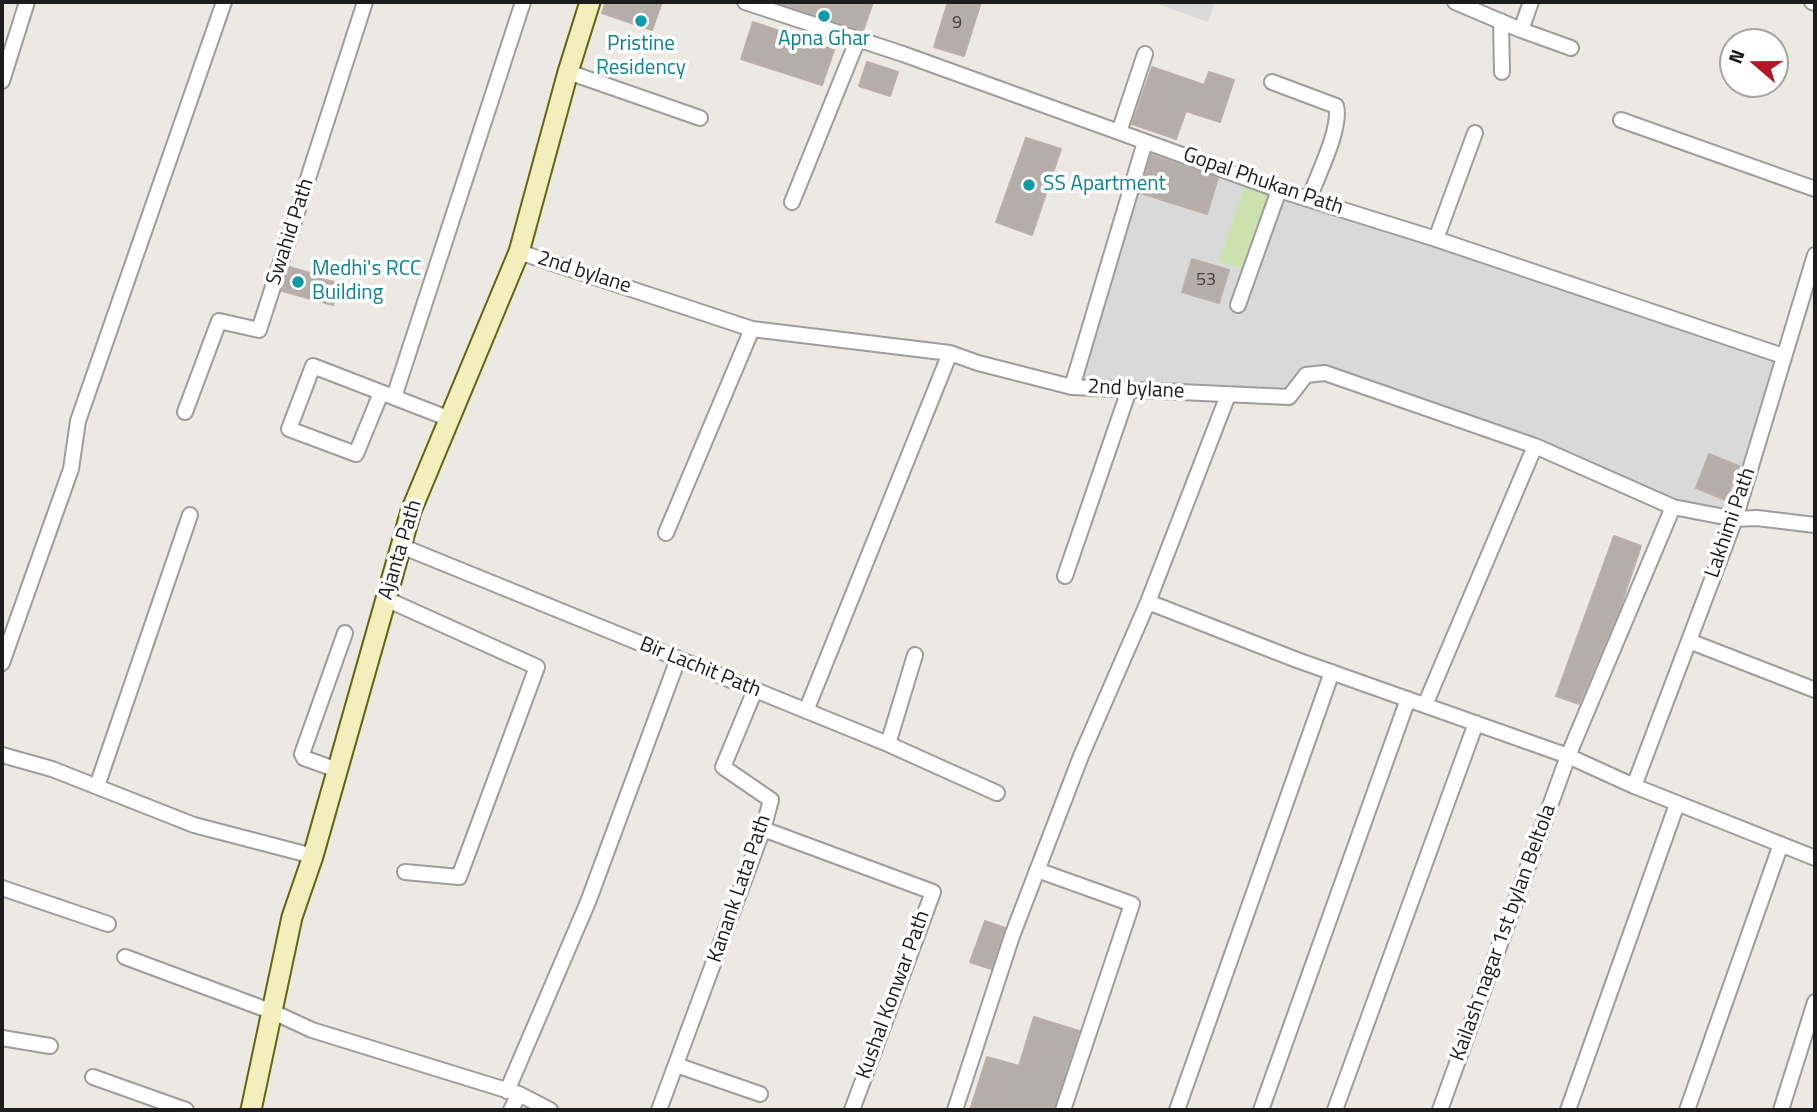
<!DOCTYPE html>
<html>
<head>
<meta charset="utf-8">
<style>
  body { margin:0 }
  #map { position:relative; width:1817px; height:1112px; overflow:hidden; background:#ece8e3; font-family:"Titillium Web",sans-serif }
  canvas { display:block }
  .frame { position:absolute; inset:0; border:4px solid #1c1c1c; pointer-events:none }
  .north { position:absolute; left:1719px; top:28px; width:70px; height:70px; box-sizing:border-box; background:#fff; border:2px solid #a4a4a4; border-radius:50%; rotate:290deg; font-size:19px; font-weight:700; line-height:28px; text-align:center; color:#1c1c1c }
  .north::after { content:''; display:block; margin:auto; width:24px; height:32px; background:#b31624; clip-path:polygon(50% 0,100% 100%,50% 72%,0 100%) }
</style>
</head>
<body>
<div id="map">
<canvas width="1817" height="1112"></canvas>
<div class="frame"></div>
<div class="north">N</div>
</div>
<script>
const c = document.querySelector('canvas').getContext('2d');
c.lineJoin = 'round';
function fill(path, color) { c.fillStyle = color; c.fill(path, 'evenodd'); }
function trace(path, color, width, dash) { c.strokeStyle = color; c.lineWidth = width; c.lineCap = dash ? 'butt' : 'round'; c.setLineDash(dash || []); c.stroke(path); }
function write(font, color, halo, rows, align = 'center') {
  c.font = font + ' "Titillium Web",sans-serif'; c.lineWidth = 7; c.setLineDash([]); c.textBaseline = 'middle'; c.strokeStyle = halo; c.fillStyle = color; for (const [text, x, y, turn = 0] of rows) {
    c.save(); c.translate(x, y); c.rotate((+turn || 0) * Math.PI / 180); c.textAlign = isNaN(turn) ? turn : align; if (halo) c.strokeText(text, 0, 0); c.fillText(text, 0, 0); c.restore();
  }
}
fill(new Path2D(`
  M1152,2h63l-7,20z
  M1145,142l638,214 -48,163 -62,-12 -348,-134 -19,2 -17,22 -217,-10z`), '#dad9d9');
fill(new Path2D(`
  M1245,183l28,9 -26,78 -28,-9z`), '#cce2ae');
const building = new Path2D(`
  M606,2h56l-10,28 -50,-17z
  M776,2h97l-10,29z
  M948,2h33l-17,54 -30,-9z
  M753,22l81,28 -12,35 -81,-26z
  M867,62l31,10 -8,24 -31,-10z
  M1152,67l52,18 5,-13 25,8 -14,42 -34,-11 -10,28 -44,-15z
  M1026,138l35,11 -29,86 -36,-13z
  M1151,155l67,23 -11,36 -67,-21z
  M1192,259l37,11 -10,33 -37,-11z
  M289,267l28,8 -1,3 24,5 -7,22 -51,-14z
  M1709,454l30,12 -13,34 -30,-12z
  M1614,536l27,10 -20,59 -42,99 -23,-8z
  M985,921l20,7 -14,41 -21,-7z
  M1034,1017l45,14 -25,79h-84l17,-53 32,9z`);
fill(building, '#b5ada9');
trace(building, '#bcafa7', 2);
const street = new Path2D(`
  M745,2l158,52 376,136 157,49 347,117
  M1455,2l66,28 50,18
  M1812,2l3,1
  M1501,21l1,51
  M1521,30l10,-28
  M568,72l132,46
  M2,81l25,-79
  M1272,82l64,24c6,22 -19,70 -27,93
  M1621,120l194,69
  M1119,132l26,-78
  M792,202l66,-163
  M1436,239l39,-106
  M519,252l233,77 198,24 28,10 94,24 217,10 17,-22 19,-2 210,73 138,61 62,12 22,-1 58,7
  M1238,305l41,-115
  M1072,387l73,-245
  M396,391l127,-389
  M381,393l-25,61 -67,-25 24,-63 137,53
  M185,412l34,-91 40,9 106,-328
  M666,533l86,-204
  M401,546l487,198 109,49
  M1065,576l64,-186
  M386,599l151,68 -78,210 -54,-5
  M1148,602l149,58 271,96 66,30 181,72
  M1689,641l126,49
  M2,663l69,-194 7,-48 146,-419
  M1425,705l110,-259
  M806,711l144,-358
  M888,744l27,-89
  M2,755l50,14 142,56 119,31
  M337,770l-33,-12 -2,-4 43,-121
  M97,786l93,-271
  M1634,786l101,-267 80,-264
  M763,829l170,63 -81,218
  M1037,870l95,34 -69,206
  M2,888l106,36
  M125,957l148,55 39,18 207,64 31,16
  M2,1038l48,8
  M676,1065l84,29
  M93,1077l93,33
  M507,1091l81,-189 90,-243
  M511,1110l8,-16
  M659,1110l104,-281 8,-29 -48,-33 32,-77
  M955,1110l57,-174 69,-180 67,-154 80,-207
  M1177,1110l155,-438
  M1261,1110l147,-411
  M1335,1110l141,-387
  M1440,1110l128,-354 105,-249
  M1568,1110l109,-306
  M1687,1110l94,-266
  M1781,1110l34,-108`);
const secondary = new Path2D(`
  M251,1110l41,-193 21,-61 98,-345 108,-259 49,-180 22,-70`);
trace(street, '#9d9d9d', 18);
trace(secondary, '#656610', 23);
trace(street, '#fff', 14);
trace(secondary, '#f2efbc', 19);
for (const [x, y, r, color] of [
  [824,16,7,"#0f9aa8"],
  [641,21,7,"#0f9aa8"],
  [1029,185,7,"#0f9aa8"],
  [298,282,7,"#0f9aa8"]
]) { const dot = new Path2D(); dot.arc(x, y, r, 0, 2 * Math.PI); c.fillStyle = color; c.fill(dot); trace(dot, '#fff', 2.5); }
write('18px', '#42403f', null, [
  ["9",957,24],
  ["53",1206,281]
]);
write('21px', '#0d838f', '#fff', [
  ["Apna Ghar",824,40],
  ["Pristine",641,45],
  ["Residency",641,69],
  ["SS Apartment",1043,185,"left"],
  ["Medhi's RCC",312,270,"left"],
  ["Building",312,294,"left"]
]);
write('21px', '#1c1c1c', '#fff', [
  ["Gopal Phukan Path",1263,182,19],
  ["Swahid Path",291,232,-72],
  ["2nd bylane",584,273,18],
  ["2nd bylane",1136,390,3],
  ["Lakhimi Path",1731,523,-71],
  ["Ajanta Path",401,550,-73],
  ["Bir Lachit Path",700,668,22],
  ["Kanank Lata Path",740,889,-71],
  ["Kailash nagar 1st bylan Beltola",1504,933,-70],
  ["Kushal Konwar Path",894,995,-70]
]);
</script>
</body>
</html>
